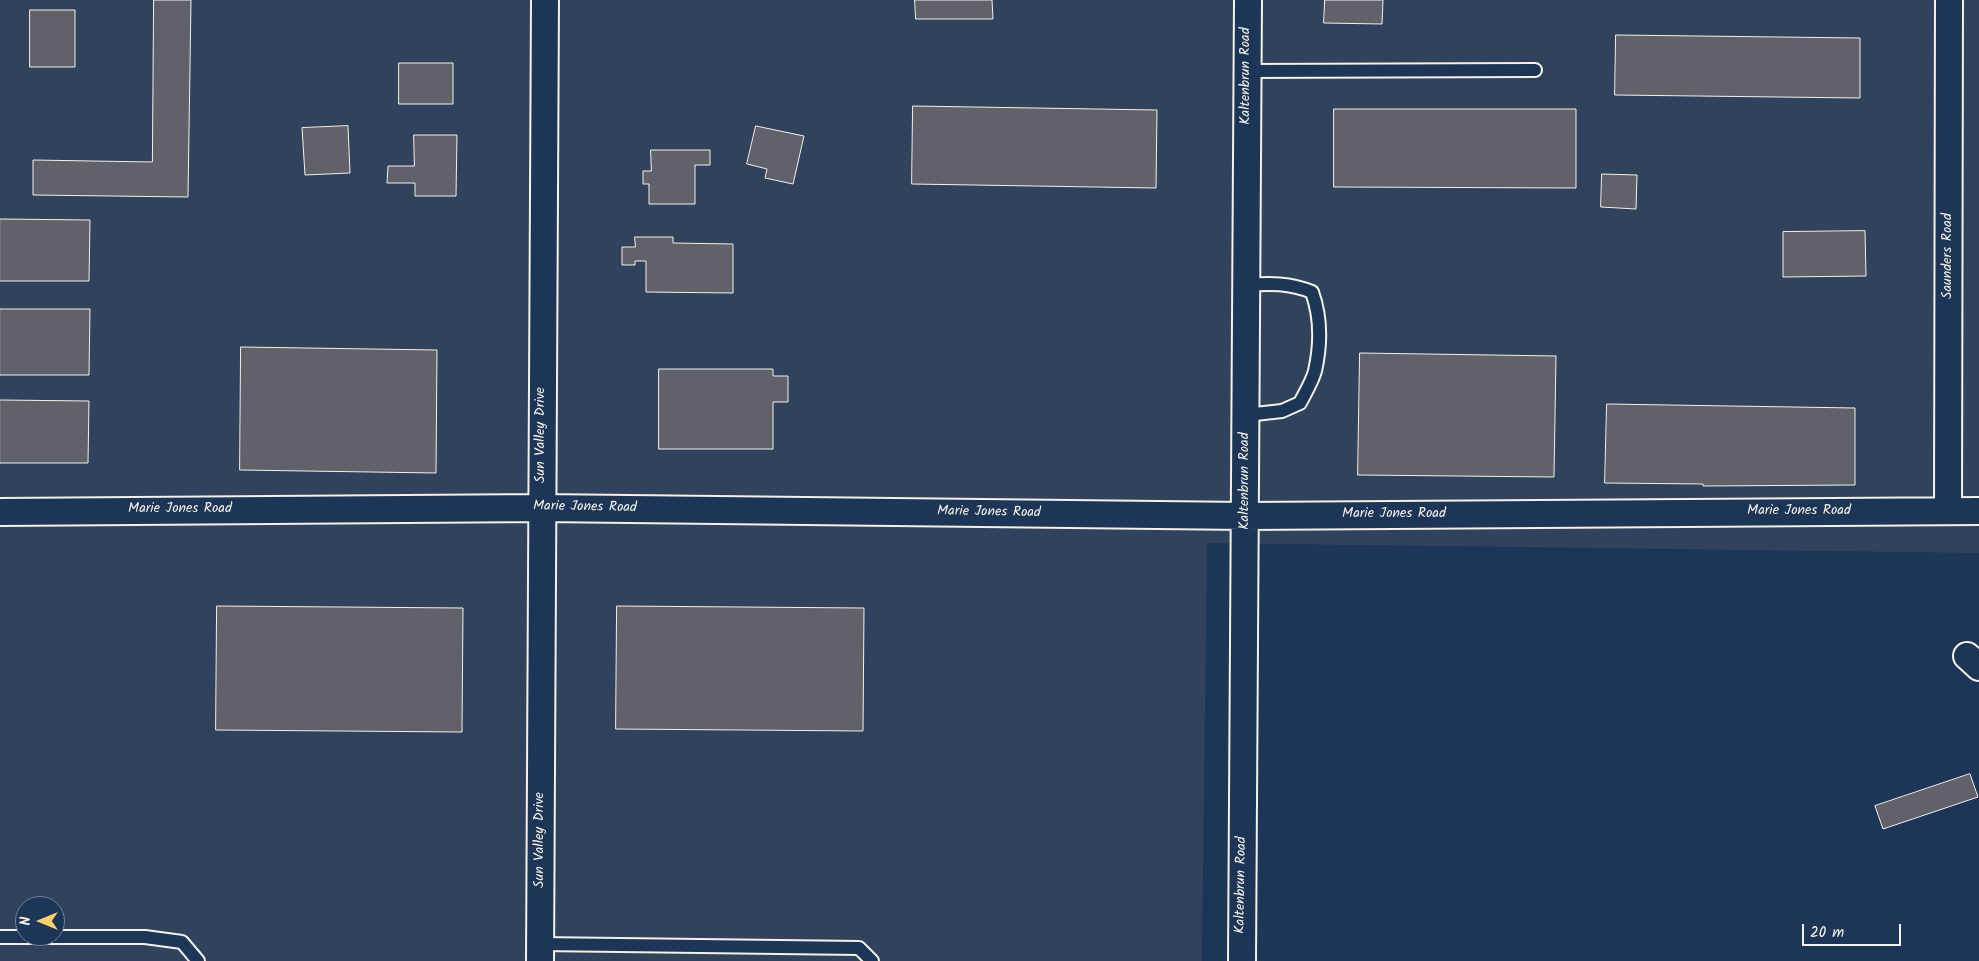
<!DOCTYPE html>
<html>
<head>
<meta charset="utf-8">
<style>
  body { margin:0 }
  #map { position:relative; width:1979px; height:961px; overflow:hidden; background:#1d3557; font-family:Kalam,sans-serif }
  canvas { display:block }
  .north { position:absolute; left:15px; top:896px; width:50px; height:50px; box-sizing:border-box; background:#1d3557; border:1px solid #738091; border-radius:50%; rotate:270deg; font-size:14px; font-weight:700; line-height:20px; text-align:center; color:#f4f1e8 }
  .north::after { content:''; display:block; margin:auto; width:18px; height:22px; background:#ffd166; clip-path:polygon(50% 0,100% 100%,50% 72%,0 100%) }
  .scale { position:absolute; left:1802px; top:924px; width:99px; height:22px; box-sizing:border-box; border:2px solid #f4f1e8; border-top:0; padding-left:6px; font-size:15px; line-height:18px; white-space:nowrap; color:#f4f1e8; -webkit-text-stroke:4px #1d3557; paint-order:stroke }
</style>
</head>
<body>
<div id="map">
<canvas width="1979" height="961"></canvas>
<div class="north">N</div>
<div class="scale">20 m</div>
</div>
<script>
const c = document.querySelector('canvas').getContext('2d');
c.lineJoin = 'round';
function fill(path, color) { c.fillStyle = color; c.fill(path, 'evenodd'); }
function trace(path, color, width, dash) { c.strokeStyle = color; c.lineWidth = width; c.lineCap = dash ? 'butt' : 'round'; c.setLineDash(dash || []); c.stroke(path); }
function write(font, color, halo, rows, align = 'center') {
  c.font = font + ' Kalam,sans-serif'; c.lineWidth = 4.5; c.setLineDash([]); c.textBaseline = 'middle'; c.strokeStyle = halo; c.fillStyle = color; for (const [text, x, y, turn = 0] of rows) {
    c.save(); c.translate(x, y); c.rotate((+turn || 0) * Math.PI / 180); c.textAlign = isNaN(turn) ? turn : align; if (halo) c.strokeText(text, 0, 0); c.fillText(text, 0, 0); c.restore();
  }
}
fill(new Path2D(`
  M0,0h1979v553l-772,-10 -5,418h-1202zM25,906h30v30h-30z`), '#31425d');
const building = new Path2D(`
  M154,0h37l-3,197 -155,-2v-35l119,2z
  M915,0h77l1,19h-77z
  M1325,0h58l-1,24 -58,-1z
  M30,10h45v57h-45z
  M1616,35l244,3v60l-245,-3z
  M399,63h54v41h-54z
  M913,106l244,4 -1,78 -244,-4z
  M1334,109h242v79l-242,-1z
  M348,126l2,47 -45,2 -3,-47z
  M756,126l48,10 -11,48 -28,-6 2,-9 -20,-5z
  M414,135h43l-1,61h-41v-13h-28l1,-17h26z
  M651,150h59v15h-15v39h-46v-20h-6v-13h8z
  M1602,174l35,1 -1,34 -35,-2z
  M0,219l90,1 -1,61h-89z
  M1865,231l1,45 -83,1v-45z
  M635,237h38v6l60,1v49l-87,-1v-31h-11v4h-13v-18h13z
  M0,309h90l-1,66h-89z
  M241,347l196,3 -1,123 -196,-3z
  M1360,353l196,3 -2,121 -196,-2z
  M659,369h114v7h15v26h-15v47h-114z
  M0,400l89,1 -1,62h-88z
  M1607,404l248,4v77l-152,1v-2l-98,-1z
  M217,606l246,2 -1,124 -246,-2z
  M617,606l247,2 -1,123 -247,-2z
  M1970,774l8,23 -95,32 -8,-23z`);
fill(building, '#61616a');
trace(building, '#f4f1e8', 1);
const service = new Path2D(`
  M1247,71l288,-1
  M1246,415l36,-4 18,-8c5,-10 12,-21 15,-32 6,-27 6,-54 -3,-79 -22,-9 -42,-9 -65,-7
  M0,937h145l37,5 16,19
  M540,944l319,4 13,13`);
const minor = new Path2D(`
  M1948,511l1,-511
  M0,512l541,-4 705,8 733,-5
  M1967,656l12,11
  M540,961l5,-961
  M1242,961l6,-961`);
trace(service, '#f4f1e8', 16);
trace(minor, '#f4f1e8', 30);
trace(service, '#1d3557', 12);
trace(minor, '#1d3557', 26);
write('14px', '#f4f1e8', '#1d3557', [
  ["Kaltenbrun Road",1247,76,-90],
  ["Saunders Road",1949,256,-90],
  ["Sun Valley Drive",542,435,-90],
  ["Kaltenbrun Road",1246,481,-90],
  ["Marie Jones Road",585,508,1],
  ["Marie Jones Road",180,510],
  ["Marie Jones Road",1799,512],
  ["Marie Jones Road",989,513,1],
  ["Marie Jones Road",1394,515],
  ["Sun Valley Drive",541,840,-90],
  ["Kaltenbrun Road",1242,885,-89]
]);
</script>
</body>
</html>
